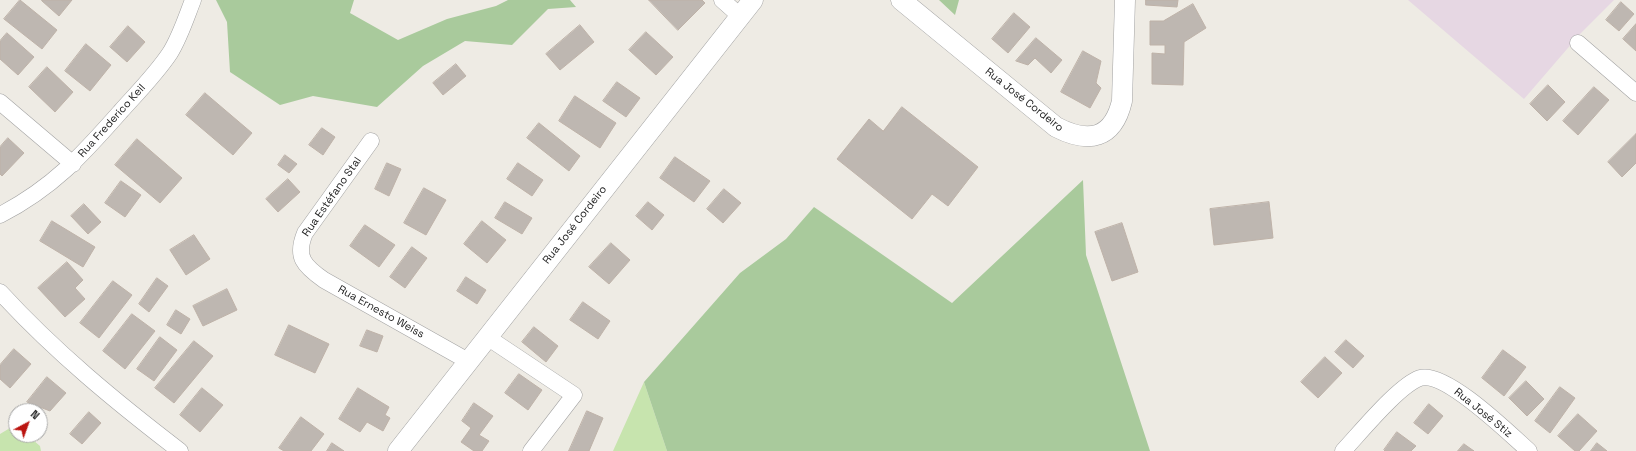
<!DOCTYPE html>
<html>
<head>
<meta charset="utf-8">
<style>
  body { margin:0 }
  #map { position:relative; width:1636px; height:451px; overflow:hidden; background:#eeebe4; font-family:"Space Grotesk",sans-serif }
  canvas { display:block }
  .north { position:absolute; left:8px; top:403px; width:40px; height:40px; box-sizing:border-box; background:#fff; border:1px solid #a5a5a5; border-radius:50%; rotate:41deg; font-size:11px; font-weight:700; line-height:16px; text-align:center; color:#1e1e1e }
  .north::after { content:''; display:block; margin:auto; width:14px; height:18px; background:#bb1410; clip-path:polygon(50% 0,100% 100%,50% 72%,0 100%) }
</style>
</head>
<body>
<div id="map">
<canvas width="1636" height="451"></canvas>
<div class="north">N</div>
</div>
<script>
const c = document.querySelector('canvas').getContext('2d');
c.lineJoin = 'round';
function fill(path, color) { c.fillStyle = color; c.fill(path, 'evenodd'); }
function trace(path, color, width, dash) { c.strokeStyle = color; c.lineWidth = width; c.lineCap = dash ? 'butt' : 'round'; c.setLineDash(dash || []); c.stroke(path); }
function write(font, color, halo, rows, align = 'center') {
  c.font = font + ' "Space Grotesk",sans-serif'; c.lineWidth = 3.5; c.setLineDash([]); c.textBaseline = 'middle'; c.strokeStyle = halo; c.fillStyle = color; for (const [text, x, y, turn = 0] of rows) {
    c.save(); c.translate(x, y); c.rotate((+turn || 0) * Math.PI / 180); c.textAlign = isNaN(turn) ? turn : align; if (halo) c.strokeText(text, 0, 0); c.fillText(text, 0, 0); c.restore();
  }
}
fill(new Path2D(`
  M1408,0h206l-34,34 -56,65z`), '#e6d7e3');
fill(new Path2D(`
  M644,382l23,69h-54z
  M15,425l1,10h11l13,11 1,5h-41v-17z`), '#c7e4ae');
fill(new Path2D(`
  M216,0h138l-4,13 48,27 49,-21 49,-13 12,-6h62l6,7 -28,2 -36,36 -47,-4 -42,25 -46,41 -64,-11 -33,9 -50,-33 -3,-50z
  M939,0h20l-4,15z
  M1083,180l3,75 64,196h-483l-23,-69 96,-109 46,-34 28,-32 138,96z`), '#a9ca9c');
const building = new Path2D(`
  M20,0l37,30 -15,19 -38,-30z
  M42,0h30l-13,16 -17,-15z
  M649,0h53l3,3 -27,27z
  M1146,0h32l-1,7 -31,-2z
  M1621,2l13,12 -15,17 -13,-11z
  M1193,4l13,24 -22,14 -1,43 -31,-1v-31l13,1v-9h-15v-24h13z
  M1014,13l16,14 -22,26 -16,-14z
  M1636,24v27l-13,-12z
  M580,25l14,17 -34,28 -14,-16z
  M128,26l17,16 -18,20 -17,-15z
  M646,32l27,25 -17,18 -27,-25z
  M7,33l27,24 -16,18 -18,-16v-18z
  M1036,38l26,22 -11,13 -16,-15 -7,7 -12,-4z
  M86,44l25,21 -21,26 -25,-20z
  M1083,51l18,10 -5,22 5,5 -11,20 -29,-16z
  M456,64l10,12 -23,19 -10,-12z
  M47,67l26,25 -18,20 -26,-25z
  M617,82l23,16 -14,19 -23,-16z
  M1548,85l17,17 -18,19 -17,-17z
  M1594,87l15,13 -31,35 -15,-14z
  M205,93l47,40 -19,22 -47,-40z
  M575,96l41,27 -16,25 -41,-27z
  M902,107l76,60 -30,39 -16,-12 -20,25 -75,-60 32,-40 14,12z
  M539,123l41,33 -11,15 -42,-33z
  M322,128l13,9 -12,18 -14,-10z
  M1636,134v29l-14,14 -14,-15z
  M8,138l16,15 -22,23 -2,-2v-27z
  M137,139l45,39 -22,25 -45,-38z
  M285,155l12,9 -8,9 -11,-8z
  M675,157l35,24 -16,21 -34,-24z
  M387,163l14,6 -12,27 -14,-7z
  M518,163l25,17 -11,16 -25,-17z
  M288,179l12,13 -22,20 -12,-13z
  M121,181l20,14 -16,22 -20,-14z
  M424,188l22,12 -20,35 -22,-12z
  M724,189l17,14 -18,20 -16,-14z
  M505,202l27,16 -10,16 -27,-16z
  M648,202l16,13 -12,15 -16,-14z
  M1269,202l4,36 -59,7 -4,-36z
  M84,204l17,18 -13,12 -17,-18z
  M52,221l43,26 -12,20 -43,-26z
  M482,221l24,19 -19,23 -23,-19z
  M1122,223l16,49 -26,9 -17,-49z
  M365,225l30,20 -16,22 -29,-21z
  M194,235l16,24 -24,16 -16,-25z
  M611,243l19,17 -21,24 -20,-17z
  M412,247l15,11 -22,30 -15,-11z
  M67,262l16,18 -8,8 10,11 -20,18 -27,-29z
  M466,277l20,13 -9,14 -20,-13z
  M157,278l11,8 -19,26 -10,-8z
  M113,281l19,14 -33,43 -19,-15z
  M227,289l10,21 -34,16 -10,-20z
  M583,302l27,19 -12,18 -28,-19z
  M176,310l14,9 -9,15 -14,-9z
  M132,314l23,17 -30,38 -22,-18z
  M289,325l40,19 -14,29 -40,-18z
  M534,327l24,19 -12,16 -24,-20z
  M367,330l16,6 -6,16 -17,-6z
  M160,337l17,13 -23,31 -17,-12z
  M1346,340l18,16 -11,12 -18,-16z
  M194,341l19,15 -39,47 -19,-15z
  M14,349l17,15 -21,24 -10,-9v-14z
  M1503,350l23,17 -22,29 -22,-18z
  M1325,357l17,16 -24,25 -17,-16z
  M519,374l23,16 -14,20 -23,-17z
  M47,377l19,16 -16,18 -23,-9z
  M1526,381l18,18 -17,17 -18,-18z
  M1560,387l15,11 -25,35 -15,-12z
  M202,388l21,17 -23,27 -20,-17z
  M358,388l31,19 -4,8 5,3 -7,13 -16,-9 -7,10 -21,-13z
  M474,403l19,13 -14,19 10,6 -7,10h-8l-13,-9 10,-14 -9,-7z
  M1429,404l14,12 -15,18 -14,-11z
  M587,411l16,7 -14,33h-20z
  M89,412l12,11 -19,21 -12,-10z
  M1578,414l19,17 -18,20h-4l-17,-15z
  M301,417l23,17 -13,17h-27l-5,-3z
  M1397,432l19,14 -5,5h-26l-1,-1z
  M332,443l12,8h-17z
  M1597,443l10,8h-16z
  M1464,444l10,7h-16z`);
fill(building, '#beb7b1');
trace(building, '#beb2a8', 1);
const minor = new Path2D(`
  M722,0l18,16
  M1578,43l58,50
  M0,102l73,62
  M371,141l-66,92c-10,24 -1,33 19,47l144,81
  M0,215c54,-28 82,-60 121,-104 17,-19 35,-37 49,-58 10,-16 16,-35 23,-53
  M0,292c54,59 116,110 180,159
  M487,337l87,58 -43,56
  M1343,451c17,-18 56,-66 77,-73 25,-8 90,56 109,73`);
const tertiary = new Path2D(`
  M901,0l155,127c33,17 57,12 66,-26l3,-101
  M398,451l355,-451`);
trace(minor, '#a2a2a2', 17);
trace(tertiary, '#a2a2a2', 21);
trace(minor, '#fff', 16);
trace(tertiary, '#fff', 20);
write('11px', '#1e1e1e', '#fff', [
  ["Rua José Cordeiro",1024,100,38],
  ["Rua Frederico Keil",112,121,-48],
  ["Rua Estéfano Stal",332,197,-55],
  ["Rua José Cordeiro",575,225,-52],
  ["Rua Ernesto Weiss",381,312,29],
  ["Rua José Stiz",1483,413,39]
]);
</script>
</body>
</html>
